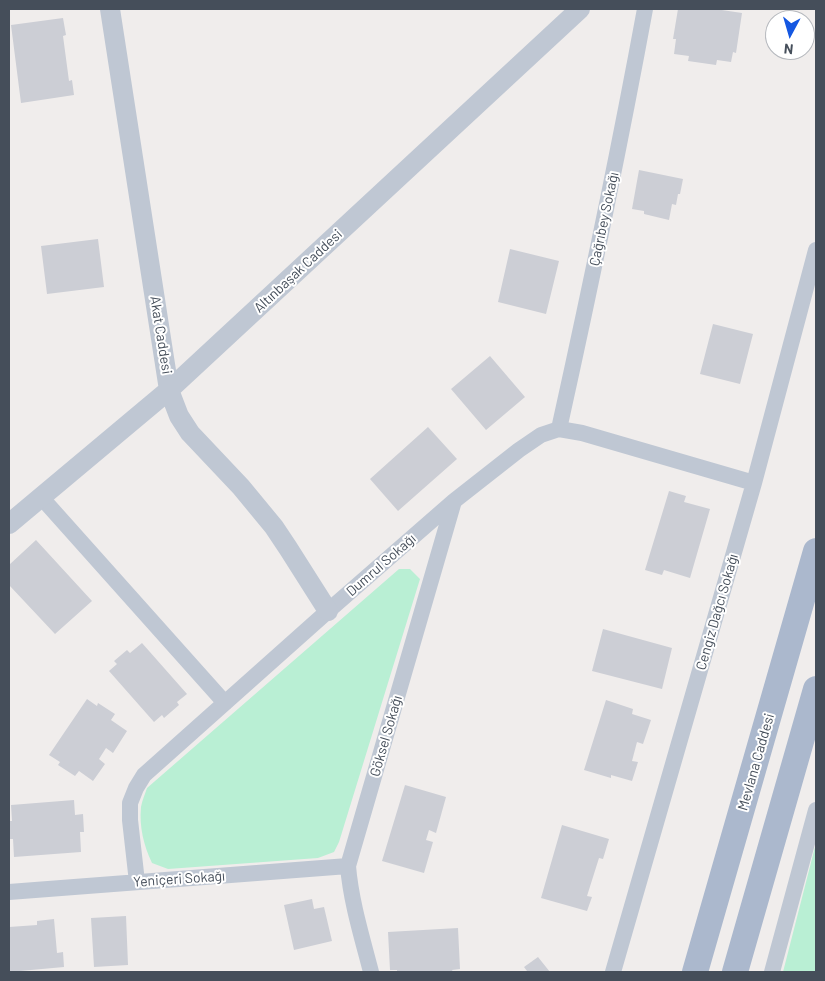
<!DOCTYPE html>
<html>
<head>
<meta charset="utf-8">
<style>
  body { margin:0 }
  #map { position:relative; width:825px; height:981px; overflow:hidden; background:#f0edec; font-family:Barlow,sans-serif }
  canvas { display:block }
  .frame { position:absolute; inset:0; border:10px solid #454e5a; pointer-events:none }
  .north { position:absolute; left:765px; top:10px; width:50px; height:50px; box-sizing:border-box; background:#fff; border:1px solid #b5b8bd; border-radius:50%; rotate:186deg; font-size:14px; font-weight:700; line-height:20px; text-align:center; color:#454e5a }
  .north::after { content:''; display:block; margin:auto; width:18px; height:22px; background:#1557e1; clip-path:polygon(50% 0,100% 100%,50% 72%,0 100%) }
</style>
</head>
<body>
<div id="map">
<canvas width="825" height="981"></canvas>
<div class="frame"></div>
<div class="north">N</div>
</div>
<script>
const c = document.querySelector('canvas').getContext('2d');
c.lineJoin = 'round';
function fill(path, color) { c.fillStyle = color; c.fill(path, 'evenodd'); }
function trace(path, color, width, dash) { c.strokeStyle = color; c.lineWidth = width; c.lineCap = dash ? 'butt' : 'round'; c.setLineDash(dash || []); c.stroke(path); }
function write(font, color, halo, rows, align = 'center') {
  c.font = font + ' Barlow,sans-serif'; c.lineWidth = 4; c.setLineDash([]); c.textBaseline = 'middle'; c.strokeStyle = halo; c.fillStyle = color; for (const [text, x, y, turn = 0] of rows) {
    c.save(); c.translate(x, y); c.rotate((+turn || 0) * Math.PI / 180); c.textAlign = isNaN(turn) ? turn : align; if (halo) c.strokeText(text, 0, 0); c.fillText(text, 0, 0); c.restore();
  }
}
fill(new Path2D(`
  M399,569h11l10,10 -81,263 -5,10 -16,6 -150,11 -16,-6c-8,-17 -13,-36 -11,-56 1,-6 4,-13 6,-19z
  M816,843v129h-33z`), '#b9efd4');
fill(new Path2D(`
  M678,9h37l27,4 -6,40 -3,-1 -2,10 -14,-2 -1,5 -28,-4 1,-5 -15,-2 2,-15h-3z
  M63,18l3,17 -3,1 6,45 3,-1 2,15 -53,8 -10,-78z
  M639,170l44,9 -3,15h-2l-2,11 -4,-1 -3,16 -25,-6v-3l-12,-2z
  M98,239l6,48 -57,7 -6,-48z
  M510,249l49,12 -13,53 -48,-12z
  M713,324l40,10 -13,50 -40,-10z
  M490,356l35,41 -39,33 -35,-41z
  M428,427l29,32 -59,52 -28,-32z
  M669,491l17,5 -2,6 26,7 -20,69 -26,-8 -2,5 -17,-5z
  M36,540l56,61 -37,33 -46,-49v-20z
  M603,629l69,19 -10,41 -70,-18z
  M142,643l45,51 -10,8 2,3 -15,13 -2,-3 -8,7 -45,-51 8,-7 -3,-3 13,-11 3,3z
  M87,699l10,7 1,-3 17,11 -4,6 16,11 -14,22 -7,-5 -7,11 6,5 -12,17 -14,-10 -4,5 -17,-11 2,-3 -11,-7z
  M606,700l27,9 -1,5 19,6 -8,24 -6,-2 -5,19 6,1 -6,19 -21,-6v3l-27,-8z
  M405,785l41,12 -10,36 -7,-3 -3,10 7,2 -9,31 -42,-12z
  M74,800l1,15 8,-1 1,18h-4l1,20 -67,5 -1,-18h-4v-18h3l-1,-16z
  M562,825l47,14 -6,20 -4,-1 -12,38 5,1 -5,14 -46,-13z
  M312,899l2,10 10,-2 8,34 -38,9 -10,-45z
  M126,916l2,49 -34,2 -3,-49z
  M54,919l3,34 6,-1 1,15 -55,5v-45l28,-2v-4z
  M458,928l2,41 -8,1 1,2h-56v-2h-7l-2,-38z
  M538,957l12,15h-25l2,-1 -3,-4z`), '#ccced5');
trace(new Path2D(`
  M559,429c31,-140 60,-279 86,-420
  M41,497l184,206
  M137,882l-7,-62v-17l6,-15 8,-13 184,-164 126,-110 65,-51 22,-15 18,-6 23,4 172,50
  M9,892l339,-26
  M371,972c-9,-35 -20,-70 -23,-106l106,-365
  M613,972l141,-489 62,-233
  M772,972l44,-162`), '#bfc7d3', 16);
trace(new Path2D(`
  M110,9l59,381 10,26 11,17 51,54 33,40 14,21 40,63
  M9,524l160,-134 411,-381`), '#bfc7d3', 20);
trace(new Path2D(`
  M695,972l121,-421
  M735,972l81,-283`), '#abb8cd', 26);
write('14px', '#454e5a', '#fff', [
  ["Çağrıbey Sokağı",604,219,-78],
  ["Altınbaşak Caddesi",298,271,-43],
  ["Akat Caddesi",161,335,81],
  ["Dumrul Sokağı",381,565,-41],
  ["Cengiz Dağcı Sokağı",717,612,-74],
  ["Göksel Sokağı",386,736,-74],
  ["Mevlana Caddesi",756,762,-74],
  ["Yeniçeri Sokağı",179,879,-4]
]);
</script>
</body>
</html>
